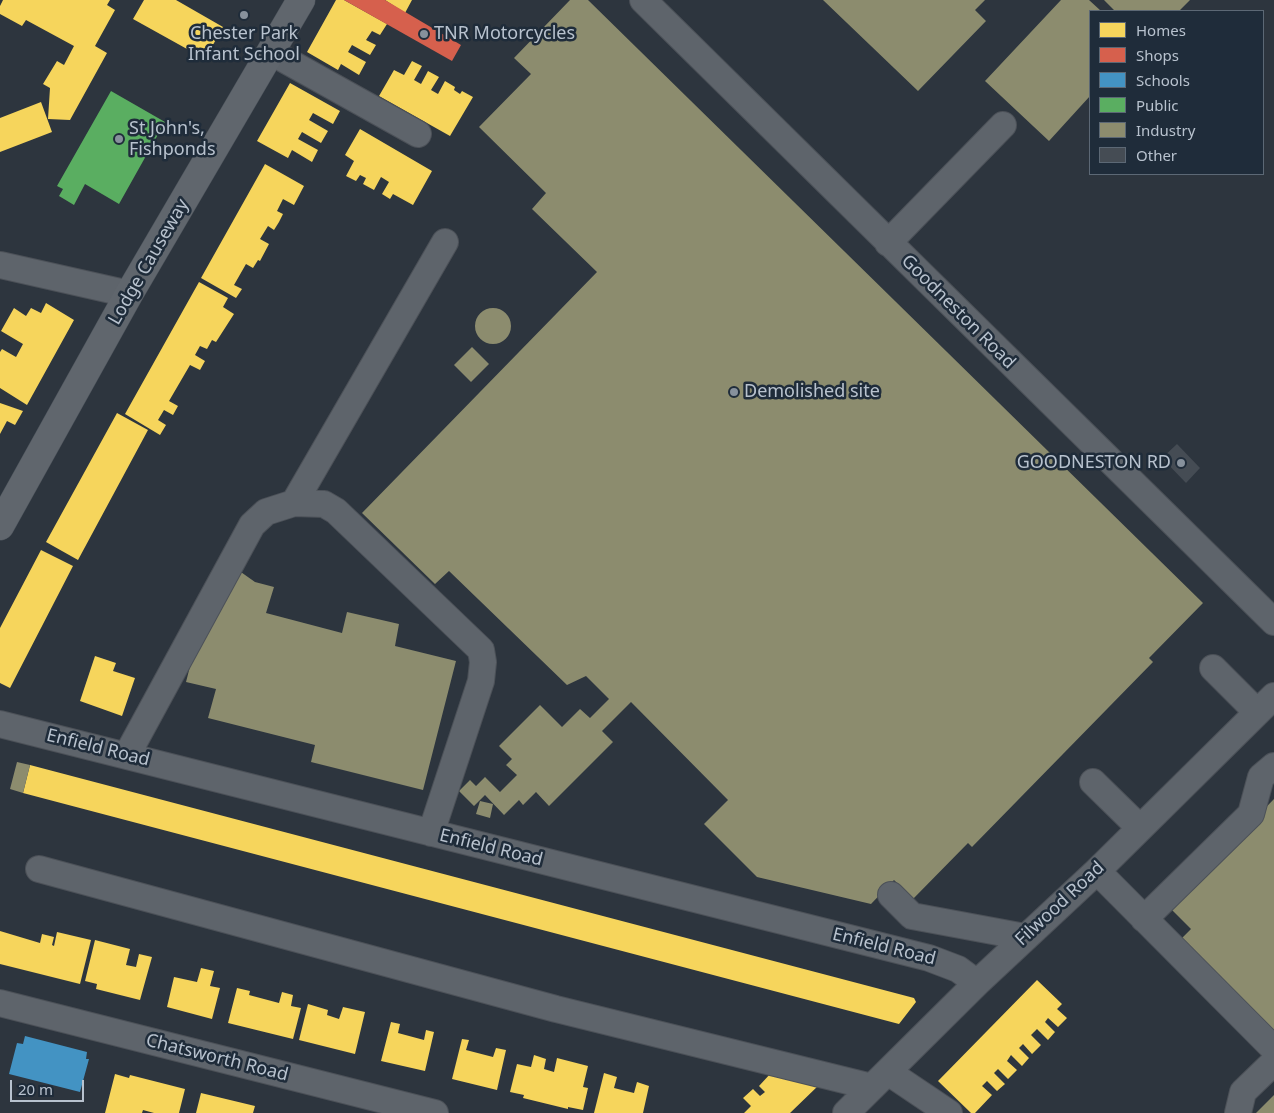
<!DOCTYPE html>
<html>
<head>
<meta charset="utf-8">
<style>
  body { margin:0 }
  #map { position:relative; width:1274px; height:1113px; overflow:hidden; background:#2d353e; font-family:"Noto Sans",sans-serif }
  canvas { display:block }
  .legend { position:absolute; left:1089px; top:10px; width:175px; height:165px; box-sizing:border-box; background:#1f2c3a; border:1px solid #5c6875; margin:0; padding:6px 9px; list-style:none; font-size:15px; color:#b8c2ce }
  .legend li { display:flex; align-items:center; gap:10px; height:25px }
  .legend b { width:25px; border:1px solid #5c6875 }
  .scale { position:absolute; left:10px; top:1080px; width:74px; height:22px; box-sizing:border-box; border:2px solid #b8c2ce; border-top:0; padding-left:6px; font-size:15px; line-height:18px; white-space:nowrap; color:#b8c2ce; -webkit-text-stroke:4px #1f2c3a; paint-order:stroke }
</style>
</head>
<body>
<div id="map">
<canvas width="1274" height="1113"></canvas>
<ul class="legend">
<li><b style="height:14px;background:#f6d55c"></b>Homes</li>
<li><b style="height:14px;background:#d6604d"></b>Shops</li>
<li><b style="height:14px;background:#4393c3"></b>Schools</li>
<li><b style="height:14px;background:#5aae61"></b>Public</li>
<li><b style="height:14px;background:#8c8c6e"></b>Industry</li>
<li><b style="height:14px;background:#454c54"></b>Other</li>
</ul>
<div class="scale">20 m</div>
</div>
<script>
const c = document.querySelector('canvas').getContext('2d');
c.lineJoin = 'round';
function fill(path, color) { c.fillStyle = color; c.fill(path, 'evenodd'); }
function trace(path, color, width, dash) { c.strokeStyle = color; c.lineWidth = width; c.lineCap = dash ? 'butt' : 'round'; c.setLineDash(dash || []); c.stroke(path); }
function write(font, color, halo, rows, align = 'center') {
  c.font = font + ' "Noto Sans",sans-serif'; c.lineWidth = 5; c.setLineDash([]); c.textBaseline = 'middle'; c.strokeStyle = halo; c.fillStyle = color; for (const [text, x, y, turn = 0] of rows) {
    c.save(); c.translate(x, y); c.rotate((+turn || 0) * Math.PI / 180); c.textAlign = isNaN(turn) ? turn : align; if (halo) c.strokeText(text, 0, 0); c.fillText(text, 0, 0); c.restore();
  }
}
fill(new Path2D(`
  M3,0h107l-3,5 8,5 -20,36 12,7 -37,67 -22,-1 2,-31 -7,-4 14,-23 7,4 10,-19 -48,-26 -4,6 -22,-12v-8z
  M144,0h32l47,27 -18,32 -72,-40z
  M336,0h8l43,24 -7,11 -8,-4 -6,9 10,5 -6,10 -18,-10 -4,7 18,10 -7,13 -18,-11 -3,6 -31,-18z
  M385,0h27l-7,13z
  M412,61l10,5 -8,14 7,4 7,-13 11,6 -8,13 7,4 7,-13 10,6 -1,3 6,4 2,-3 11,6 -23,39 -71,-40 15,-26 10,5z
  M290,83l50,28 -7,13 -20,-11 -4,7 19,11 -7,12 -19,-11 -4,7 20,11 -6,12 -20,-12 -4,8 -31,-17z
  M41,102l11,30 -52,20v-34z
  M360,129l72,42 -19,34 -20,-11 -3,5 -8,-5 7,-12 -8,-5 -7,13 -11,-6 3,-6 -6,-3 -4,6 -10,-5 8,-15 -9,-6z
  M265,164l39,22 -10,19 -11,-6 -6,12 6,3 -4,8 -5,8 -6,-4 -8,13 9,5 -9,17 -2,-1 -5,8 -7,-4 -12,21 8,4 -6,9 -35,-20z
  M199,282l29,16 -5,9 11,7 -18,28 -4,-2 -5,9 -7,-3 -5,9 10,6 -5,9 -10,-5 -21,36 9,5 -5,9 -9,-5 -6,10 8,5 -6,10 -35,-21z
  M46,303l28,17 -47,85 -27,-17v-36l2,-3 14,8 7,-13 -22,-13 13,-23 12,8 5,-8 10,5z
  M0,403l23,8 -8,14 -8,-4 -7,13z
  M117,413l31,17 -70,130 -32,-18z
  M41,550l32,16 -63,122 -10,-5v-55z
  M95,656l21,7 -3,8 22,7 -13,38 -42,-15z
  M30,765l884,233 2,4 -17,22 -876,-231z
  M0,931l40,12 2,-9 12,3 -2,8 2,1 3,-14 34,8 -11,44 -80,-20z
  M95,940l35,9 -4,16 10,2 3,-13 13,3 -12,43 -44,-11 1,-5 -12,-3z
  M201,968l13,3 -4,15 10,2 -8,31 -45,-12 7,-30 23,5z
  M1037,980l25,24 -5,5 10,9 -9,9 -10,-9 -3,4 10,10 -7,8 -11,-11 -6,6 10,10 -9,9 -9,-10 -4,4 10,10 -7,8 -11,-11 -4,6 10,9 -9,9 -10,-10 -4,4 11,11 -8,7 -10,-10 -5,5 10,9 -17,18h-4l-33,-32z
  M237,988l13,3 -1,4 30,8 3,-11 11,3 -2,11 10,2 -8,31 -65,-16z
  M308,1004l20,6 -1,5 12,4 4,-12 22,5 -10,42 -56,-14z
  M391,1022l9,2 -2,9 26,7 2,-10 8,2 -9,39 -44,-10z
  M462,1039l7,1 -3,10 27,7 3,-9 10,2 -9,40 -45,-11z
  M534,1055l12,4 -2,10 10,3 3,-14 31,8 -5,21 5,1 -5,22 -15,-3v2l-45,-11 1,-3 -14,-3 7,-28 14,3z
  M604,1073l13,4 -3,11 20,5 3,-11 12,4 -6,27h-49z
  M771,1073l48,12 -29,28h-46l7,-7 -8,-8 10,-9 7,7 5,-4 -6,-6z
  M115,1074l14,4 1,-3 55,14 -6,24h-25l-11,-3 -1,3h-37z
  M201,1093l54,13 -2,7h-57z`), '#f6d55c');
fill(new Path2D(`
  M344,0h41l76,45 -9,16z`), '#d6604d');
fill(new Path2D(`
  M25,1036l62,16 -1,7h3l-9,33 -71,-18 8,-31 6,1z`), '#4393c3');
fill(new Path2D(`
  M111,91l54,31 -46,82 -34,-20 -11,21 -15,-9 4,-7 -6,-3z`), '#5aae61');
fill(new Path2D(`
  M570,0h18l615,603 -54,55 4,4 -181,185 -4,-4 -55,56 -19,-19 -23,24 -114,-27 -53,-53 24,-24 -97,-98 -29,29 11,11 -64,64 -13,-14 -13,13 -4,-5 -15,15 -19,-20 -11,11 -15,-15 11,-11 6,6 9,-9 15,15 17,-17 -11,-10 6,-6 -13,-13 41,-41 22,22 18,-18 10,9 19,-19 -23,-23 -19,9 -118,-114 -14,13 -73,-71 235,-241 -65,-63 14,-16 -67,-66 52,-53 -17,-16z
  M823,0h162l-10,10 11,11 -68,70z
  M1061,0h28l12,11h-11v85l-41,45 -64,-60z
  M1104,0h86l-11,11h-64z
  M475 326a18 18 0 1 1 36 0a18 18 0 1 1-36 0Z
  M472,347l17,17 -18,18 -17,-17z
  M238,570l17,12 19,5 -8,26 76,20 5,-21 52,12 -4,22 61,15 -33,129 -112,-28 4,-17 -107,-27 8,-29 -30,-7 10,-39z
  M17,762l13,3 -7,28 -13,-4z
  M1274,799v235l-95,-93 12,-12 -22,-22z
  M480,801l13,3 -3,14 -14,-4z
  M1274,1095v18h-18z`), '#8c8c6e');
fill(new Path2D(`
  M1177,444l23,24 -14,15 -24,-25z`), '#454c54');
const minor = new Path2D(`
  M643,0l631,622
  M271,52l147,82
  M888,243l115,-118
  M0,265l129,29
  M294,503l151,-261
  M1213,668l44,44
  M0,724l929,234 29,11 19,14
  M127,755l125,-230 14,-13 28,-9 30,1 12,7 145,139 2,12 -2,19 -50,152
  M1093,782l47,46
  M39,869l517,140 316,78
  M1097,871l177,178
  M891,895l21,21 113,21
  M1144,919l107,-105 10,-37 13,-11
  M0,1003l435,110
  M888,1072l61,41
  M846,1113l131,-130 120,-112 177,-175
  M1238,1113l5,-21 31,-30`);
const major = new Path2D(`
  M0,526l129,-232 172,-294`);
trace(minor, '#4c5158', 28);
trace(major, '#4b525a', 29);
trace(minor, '#5e646b', 26);
trace(major, '#60666d', 28);
for (const [x, y, r, color] of [
  [244,15,5,"#87919c"],
  [424,34,5,"#87919c"],
  [119,139,5,"#87919c"],
  [734,392,5,"#87919c"],
  [1181,463,5,"#87919c"]
]) { const dot = new Path2D(); dot.arc(x, y, r, 0, 2 * Math.PI); c.fillStyle = color; c.fill(dot); trace(dot, '#1f2c3a', 2); }
write('18px', '#b8c2ce', '#1f2c3a', [
  ["Chester Park",244,34,"center"],
  ["Infant School",244,55,"center"],
  ["TNR Motorcycles",434,34],
  ["St John's,",129,129],
  ["Fishponds",129,150],
  ["Demolished site",744,392],
  ["GOODNESTON RD",1171,463,"right"]
], 'left');
write('18px', '#b8c2ce', '#1f2c3a', [
  ["Lodge Causeway",149,262,-60],
  ["Goodneston Road",958,312,45],
  ["Enfield Road",98,748,14],
  ["Enfield Road",491,848,14],
  ["Filwood Road",1060,904,-43],
  ["Enfield Road",884,947,14],
  ["Chatsworth Road",217,1058,14]
]);
</script>
</body>
</html>
